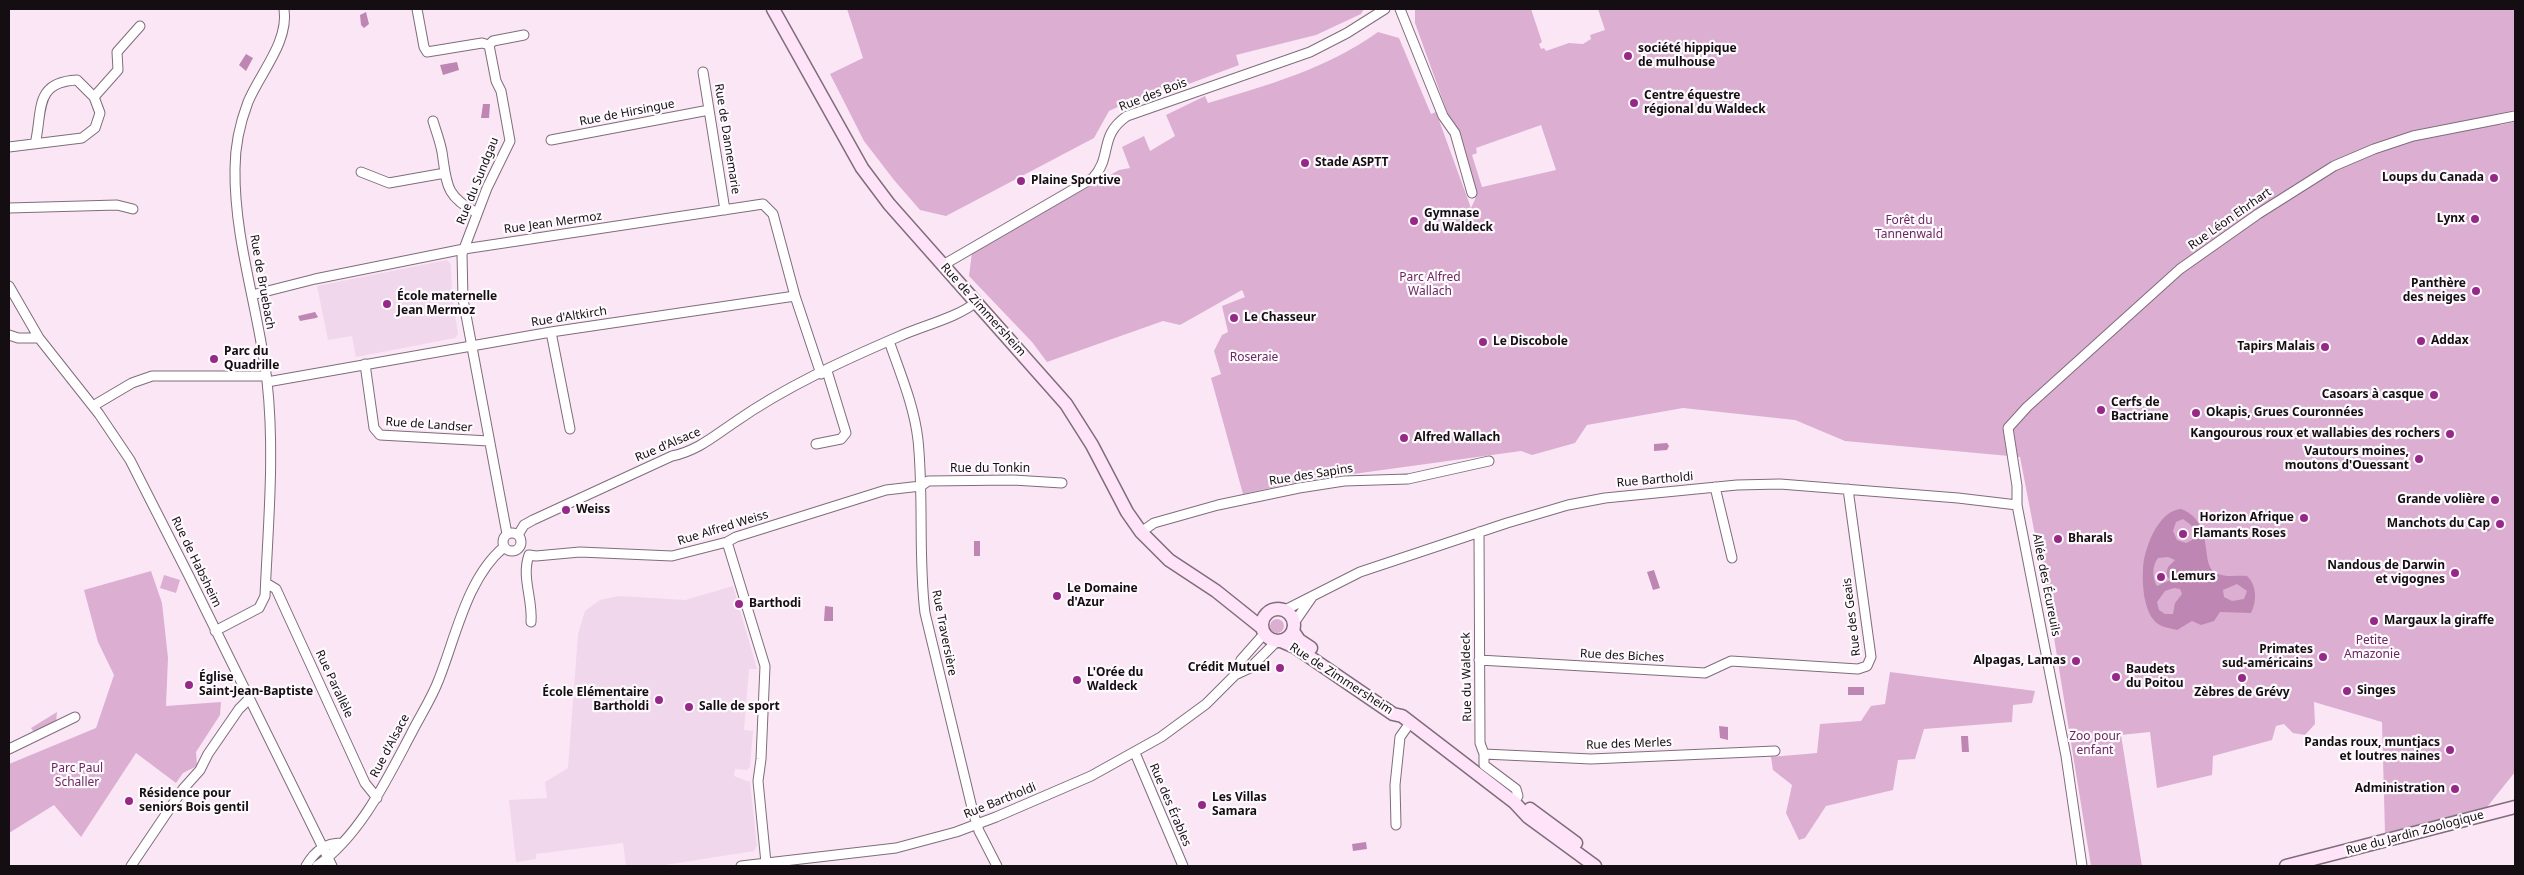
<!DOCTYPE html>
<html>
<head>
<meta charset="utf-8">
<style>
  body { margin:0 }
  #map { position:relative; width:2524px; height:875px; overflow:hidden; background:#fbe6f6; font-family:"Noto Sans",sans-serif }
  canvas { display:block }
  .frame { position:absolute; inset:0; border:10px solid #140e13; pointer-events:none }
</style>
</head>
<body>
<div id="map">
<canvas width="2524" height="875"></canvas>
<div class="frame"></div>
</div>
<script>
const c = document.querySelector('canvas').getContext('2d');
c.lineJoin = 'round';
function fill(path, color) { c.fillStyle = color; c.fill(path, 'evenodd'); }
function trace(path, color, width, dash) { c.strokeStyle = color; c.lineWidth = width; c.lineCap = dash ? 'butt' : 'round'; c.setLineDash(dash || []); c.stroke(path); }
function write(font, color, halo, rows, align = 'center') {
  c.font = font + ' "Noto Sans",sans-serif'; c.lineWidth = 4.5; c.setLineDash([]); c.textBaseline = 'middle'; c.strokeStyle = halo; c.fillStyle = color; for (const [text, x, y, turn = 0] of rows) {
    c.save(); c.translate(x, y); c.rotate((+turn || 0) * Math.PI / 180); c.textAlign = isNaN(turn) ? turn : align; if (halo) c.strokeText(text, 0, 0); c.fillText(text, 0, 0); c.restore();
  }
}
fill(new Path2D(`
  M447,260l4,4 1,30 6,40 -3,4 -99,19 -4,-21 -24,4 -11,-54z
  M733,586l24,83h-8l-5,61 9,1 -3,36 -3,3 -12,-1 -1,7 16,6 7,64 -3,5 -95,15h-33l-3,-23 -87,11v5l-20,3 -7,-62 38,-2 -2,-16 23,-14 10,-134 7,-23 15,-11 19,-4 66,4z`), '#f1d7eb');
fill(new Path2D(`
  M847,9h517l-3,5 -45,21 -80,20 3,10 -53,20 -33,6 -44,20 -15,27 -148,78 -26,-6 -26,-30 -30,-39 -34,-67 33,-16z
  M1415,9h116l11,33 -3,2 2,5 3,-1 2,3 23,-8 14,1 8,-5 -1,-4 15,-5 -7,-21h917v101l-17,4 -2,6 4,5 15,-3v650l-28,35 -102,26 -3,-111 -68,-20 1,22 -10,11 -12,-2 -9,-9 -8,2 -4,14 -59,16 -1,19 -55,13 -7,-56 -29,3 21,131h-51l-41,-253 -30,-156 -175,-16 -50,-21 -112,-12 -96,17 -12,18 -43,12 -11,-4 -219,30 -59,13 -32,-116 10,-4 -7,-23 8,-16 6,-3 -6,-26 23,-9 -3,-7 -62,35 -17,-4 -116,41 -15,-20 -63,-66 3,-24 147,-82 11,-2 -8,-21 22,-11 6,15 25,-15 -9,-21 39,-19 3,7c60,-18 118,-34 170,-71l21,6 32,76 5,-2 35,96 6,-13 -62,-172zM1541,125l15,45 -74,17 -10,-32 5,-2 -1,-5z
  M151,571l11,32 6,55 -2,48 55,-4 -1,13 -24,37 1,14 -14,7 -7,10 -40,-30 -55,84 -27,-32 -45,28v-69l87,-36 18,-53 -16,-33 -14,-52z
  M164,575l16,5 -4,13 -16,-5z
  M1270 626a7 7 0 1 1 14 0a7 7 0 1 1-14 0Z
  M1890,672l145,19 -3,12 -19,2 -1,17 -88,7 -9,30 -17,1 -5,30 -67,16 -21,32 -6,2 -13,-27 6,-28 -19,-15 -2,-13 46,-4 3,-29 41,-3 10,-15 14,-2z
  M57,712l-1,11 -22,9 -3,-4z`), '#dcafd2');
fill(new Path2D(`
  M366,12l3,12 -5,4 -3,-3 -1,-10z
  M246,54l7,4 -7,13 -7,-6z
  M457,62l2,8 -16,5 -3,-10z
  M483,104h7l-1,14h-8z
  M315,312l3,5 -2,1 -16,3 -2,-5z
  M2319,343l2,3 -2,3 -13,3 -4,-2v-4z
  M1667,443l2,3 -2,4 -13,1v-7z
  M2181,509c35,13 18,56 35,64 10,5 21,2 31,3 10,9 10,26 4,37l-31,-1 -6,9 -13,4 -9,-4 -15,9c-8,-2 -19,-3 -24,-11 -9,-11 -11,-35 -10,-49 0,-19 15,-60 38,-61zM2183,519l8,6 4,8 -3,7 -6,3 -9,-3 -4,-9 3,-9zM2168,557l7,3 -7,7 -2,8 4,5 -13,6c-5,-8 -5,-21 1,-28zM2237,584l10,7 -3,8 -12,2 -8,-4 -1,-7zM2174,588l6,1 2,5 -7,9 -2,11h-8l-6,-4 -2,-8 8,-11z
  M2480 526a6 6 0 1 1 12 0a6 6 0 1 1-12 0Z
  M974,541h6v15h-6z
  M1654,570l6,18 -7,2 -6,-18z
  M825,606l8,1v14h-9z
  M1848,687h16v8h-16z
  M1719,726l9,1v13l-8,-2z
  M1961,736h7l1,16h-7z
  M1366,842l1,7 -14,2 -1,-7z`), '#be86b3');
const minor = new Path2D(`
  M417,9l7,38 3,5 55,-9 7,2
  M1400,9l43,107 12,17 17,60
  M489,45l7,36 5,10 9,50 -23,47 -25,66 1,45 44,235
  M489,45l4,-4 31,-6
  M703,72l22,138
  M433,121c3,10 7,20 9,31 5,33 3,44 35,61
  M551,140l158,-30
  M35,144c8,-32 -2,-62 42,-64l17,17
  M9,147l73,-9 13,-10 5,-15 -6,-16 24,-27 -1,-18 23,-26
  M361,172l28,11 56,-10
  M9,208l108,-3 16,4
  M943,265l150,-87c20,-22 5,-42 34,-62l183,-64 37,-19 38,-24
  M9,286l30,52 60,76 31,46 59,116 143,290
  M252,295l63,-16 149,-30 299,-45 10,10 22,82
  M551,332l19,97
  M9,335l9,3h21
  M889,341c11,32 25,64 29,99 6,58 0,116 7,173l48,199 6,19 18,35
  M365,364l9,64 6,7 109,6
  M267,382l284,-50 244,-36 26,78
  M93,406l39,-23 20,-7h114
  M816,444l25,-5 5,-6 -19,-62
  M1715,487l17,71
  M1141,532l13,-9 64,-18 81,-17 45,-7 64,-2 81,-18
  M1479,532l1,211 4,11v11l32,24 2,7 -4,6
  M503 542a9 9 0 1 1 18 0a9 9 0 1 1-18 0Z
  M518,535l6,-10 9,-5 139,-64c25,-5 42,-20 63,-34 50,-35 109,-62 165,-86 22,-10 59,-19 76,-34
  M727,542l38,124 -4,93 -3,22 8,82
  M266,583l10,6 89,194 12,15
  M1285,610l75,-38 147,-49 61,-18 37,-7 132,-13 43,-1 178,14 59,7
  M531,622c2,-23 -10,-45 -2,-67l7,1 44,-4 92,4 55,-14 9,-5 150,-47 35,-4 7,-5 85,-1 49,3
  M1294,623l18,-26
  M215,631l44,-23 6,-12c3,-71 10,-143 2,-215 -8,-70 -33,-141 -32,-212 0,-22 5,-46 13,-67 12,-29 41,-60 36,-93
  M1479,660l226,13 26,-12 127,8 9,-3 4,-9 -23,-168
  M1235,675l6,-15 23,-26
  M9,749l66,-32
  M1135,753l48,113
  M1484,754l107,5 184,-8
  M1396,825l-1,-40 5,-48 10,-14
  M131,866l52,-77 17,-19 8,-16 31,-45 10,-10
  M306,866c8,-14 18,-23 35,-23
  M317,866c44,-32 69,-85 94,-132 9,-18 21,-36 28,-55 17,-43 28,-101 65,-132
  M741,866l155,-18 60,-16 40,-15 95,-41 70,-39 45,-33 29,-29 15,-7 27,-27
  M2082,866l-16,-110 -49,-251v-19l-9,-58 19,-21 153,-138 78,-55 76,-48 40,-17 39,-13 102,-20`);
const secondary = new Path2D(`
  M773,9l89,159 27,36 177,200 26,41 35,67 14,20 28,28 47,31 45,36
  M1262 625a16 16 0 1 1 32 0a16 16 0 1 1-32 0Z
  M1293,631l6,9 12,8
  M1281,641l14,6 98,67 9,2 112,86 14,15 67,49
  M1530,809l46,34
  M2286,866l229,-59`);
trace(minor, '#7f6d7b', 11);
trace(secondary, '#7f6d7b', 15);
trace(minor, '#fff', 9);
trace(secondary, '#fee3f9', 12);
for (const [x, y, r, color] of [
  [1628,56,5,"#962888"],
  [1634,103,5,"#962888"],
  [1305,163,5,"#962888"],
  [2494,178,5,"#962888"],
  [1021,181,5,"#962888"],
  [2475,219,5,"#962888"],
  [1414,221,5,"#962888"],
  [2476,291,5,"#962888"],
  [387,304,5,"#962888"],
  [1234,318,5,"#962888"],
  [2421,341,5,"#962888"],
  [1483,342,5,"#962888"],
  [2325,347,5,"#962888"],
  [214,359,5,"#962888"],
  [2434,395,5,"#962888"],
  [2101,410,5,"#962888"],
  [2196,413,5,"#962888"],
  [2450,434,5,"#962888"],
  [1404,438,5,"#962888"],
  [2419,459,5,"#962888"],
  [2495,500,5,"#962888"],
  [566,510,5,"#962888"],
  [2304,518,5,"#962888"],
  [2500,524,5,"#962888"],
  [2183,534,5,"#962888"],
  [2058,539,5,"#962888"],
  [2455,573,5,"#962888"],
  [2161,577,5,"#962888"],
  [1057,596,5,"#962888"],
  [739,604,5,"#962888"],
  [2374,621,5,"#962888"],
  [2323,657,5,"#962888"],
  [2076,661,5,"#962888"],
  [1280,668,5,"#962888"],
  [2116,677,5,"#962888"],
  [2242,678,5,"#962888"],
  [1077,680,5,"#962888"],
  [189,685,5,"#962888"],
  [2347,691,5,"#962888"],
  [659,700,5,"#962888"],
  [689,707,5,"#962888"],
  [2450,750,5,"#962888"],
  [2455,789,5,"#962888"],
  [129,801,5,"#962888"],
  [1202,805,5,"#962888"]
]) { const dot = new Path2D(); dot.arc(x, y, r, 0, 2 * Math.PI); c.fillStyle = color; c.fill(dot); trace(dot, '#fdf9fc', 2); }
write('bold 12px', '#140e13', '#fdf9fc', [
  ["société hippique",1638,49],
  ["de mulhouse",1638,63],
  ["Centre équestre",1644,96],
  ["régional du Waldeck",1644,110],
  ["Stade ASPTT",1315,163],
  ["Loups du Canada",2484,178,"right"],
  ["Plaine Sportive",1031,181],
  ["Gymnase",1424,214],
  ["du Waldeck",1424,228],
  ["Lynx",2465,219,"right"],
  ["Panthère",2466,284,"right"],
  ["des neiges",2466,298,"right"],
  ["École maternelle",397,297],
  ["Jean Mermoz",397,311],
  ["Le Chasseur",1244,318],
  ["Addax",2431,341],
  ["Le Discobole",1493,342],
  ["Tapirs Malais",2315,347,"right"],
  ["Parc du",224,352],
  ["Quadrille",224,366],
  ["Casoars à casque",2424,395,"right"],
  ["Cerfs de",2111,403],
  ["Bactriane",2111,417],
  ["Okapis, Grues Couronnées",2206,413],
  ["Kangourous roux et wallabies des rochers",2440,434,"right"],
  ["Alfred Wallach",1414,438],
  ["Vautours moines,",2409,452,"right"],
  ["moutons d'Ouessant",2409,466,"right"],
  ["Grande volière",2485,500,"right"],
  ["Weiss",576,510],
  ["Horizon Afrique",2294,518,"right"],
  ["Manchots du Cap",2490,524,"right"],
  ["Flamants Roses",2193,534],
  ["Bharals",2068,539],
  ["Nandous de Darwin",2445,566,"right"],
  ["et vigognes",2445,580,"right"],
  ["Lemurs",2171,577],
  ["Le Domaine",1067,589],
  ["d'Azur",1067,603],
  ["Barthodi",749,604],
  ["Margaux la giraffe",2384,621],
  ["Primates",2313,650,"right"],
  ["sud-américains",2313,664,"right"],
  ["Alpagas, Lamas",2066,661,"right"],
  ["Crédit Mutuel",1270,668,"right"],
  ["Baudets",2126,670],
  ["du Poitou",2126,684],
  ["L'Orée du",1087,673],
  ["Waldeck",1087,687],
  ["Église",199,678],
  ["Saint-Jean-Baptiste",199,692],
  ["Singes",2357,691],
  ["École Elémentaire",649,693,"right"],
  ["Bartholdi",649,707,"right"],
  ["Zèbres de Grévy",2242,693,"center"],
  ["Salle de sport",699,707],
  ["Pandas roux, muntjacs",2440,743,"right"],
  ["et loutres naines",2440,757,"right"],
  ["Administration",2445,789,"right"],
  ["Résidence pour",139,794],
  ["seniors Bois gentil",139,808],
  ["Les Villas",1212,798],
  ["Samara",1212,812]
], 'left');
write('12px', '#140e13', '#fdf9fc', [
  ["Rue des Bois",1153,95,-21],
  ["Rue de Hirsingue",627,113,-11],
  ["Rue de Dannemarie",727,139,81],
  ["Rue du Sundgau",478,181,-68],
  ["Rue Léon Ehrhart",2230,219,-35],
  ["Rue Jean Mermoz",553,223,-8],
  ["Rue de Bruebach",262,282,80],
  ["Rue de Zimmersheim",983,310,48],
  ["Rue d'Altkirch",569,317,-9],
  ["Rue de Landser",429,425,4],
  ["Rue d'Alsace",668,445,-23],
  ["Rue du Tonkin",990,469],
  ["Rue des Sapins",1311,475,-9],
  ["Rue Bartholdi",1655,480,-5],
  ["Rue Alfred Weiss",723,528,-17],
  ["Rue de Habsheim",196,562,64],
  ["Allée des Écureuils",2046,585,79],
  ["Rue des Geais",1852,617,-97],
  ["Rue Traversière",944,633,79],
  ["Rue des Biches",1622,656,3],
  ["Rue du Waldeck",1467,677,-91],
  ["Rue de Zimmersheim",1341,679,33],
  ["Rue Parallèle",334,684,65],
  ["Rue des Merles",1629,744,-2],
  ["Rue d'Alsace",390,746,-62],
  ["Rue Bartholdi",1000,801,-22],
  ["Rue des Érables",1170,805,67],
  ["Rue du Jardin Zoologique",2415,833,-15]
]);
write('12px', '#6b2761', '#fdf9fc', [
  ["Forêt du",1909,221],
  ["Tannenwald",1909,235],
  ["Parc Alfred",1430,278],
  ["Wallach",1430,292],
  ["Roseraie",1254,358],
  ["Petite",2372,641],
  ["Amazonie",2372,655],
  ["Zoo pour",2095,737],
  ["enfant",2095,751],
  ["Parc Paul",77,769],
  ["Schaller",77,783]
]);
</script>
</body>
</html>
